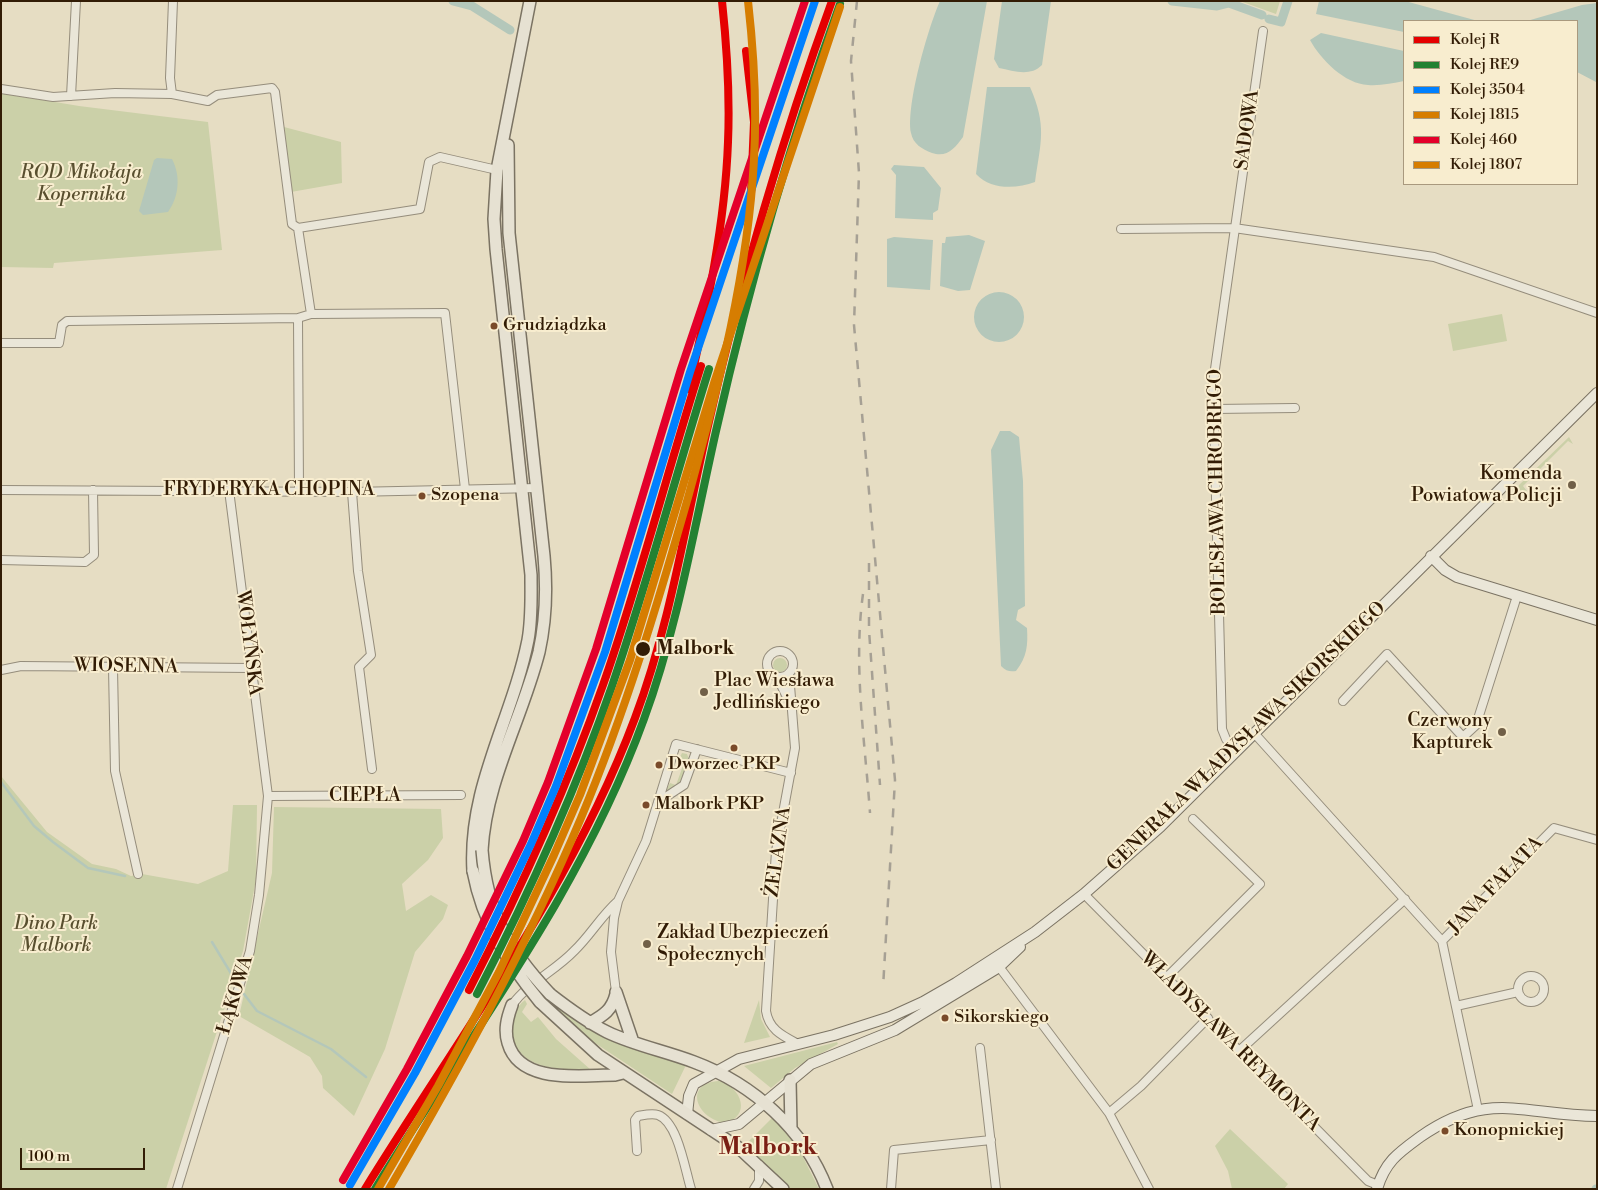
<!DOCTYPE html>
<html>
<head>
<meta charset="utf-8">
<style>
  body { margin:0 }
  #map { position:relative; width:1598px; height:1190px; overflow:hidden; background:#e6ddc3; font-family:"Libre Bodoni",serif }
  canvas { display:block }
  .frame { position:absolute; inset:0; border:2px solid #321c05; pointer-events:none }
  .legend { position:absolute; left:1403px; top:20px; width:175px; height:165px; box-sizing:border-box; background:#f8edcf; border:1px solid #a9997e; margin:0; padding:6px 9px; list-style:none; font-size:15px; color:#321c05 }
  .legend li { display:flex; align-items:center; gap:10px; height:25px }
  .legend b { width:25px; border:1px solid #a9997e }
  .scale { position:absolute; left:20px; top:1148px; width:125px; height:22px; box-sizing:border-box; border:2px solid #321c05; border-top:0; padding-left:6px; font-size:15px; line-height:18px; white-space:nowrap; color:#321c05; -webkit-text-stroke:4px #f8edcf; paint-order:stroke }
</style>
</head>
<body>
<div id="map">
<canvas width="1598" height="1190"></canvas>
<div class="frame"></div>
<ul class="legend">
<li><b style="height:6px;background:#e50000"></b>Kolej R</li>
<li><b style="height:6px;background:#238132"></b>Kolej RE9</li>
<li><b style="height:6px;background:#0080ff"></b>Kolej 3504</li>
<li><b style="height:6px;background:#d67d01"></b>Kolej 1815</li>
<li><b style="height:6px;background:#e4002b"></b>Kolej 460</li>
<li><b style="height:6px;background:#d67d01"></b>Kolej 1807</li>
</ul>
<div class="scale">100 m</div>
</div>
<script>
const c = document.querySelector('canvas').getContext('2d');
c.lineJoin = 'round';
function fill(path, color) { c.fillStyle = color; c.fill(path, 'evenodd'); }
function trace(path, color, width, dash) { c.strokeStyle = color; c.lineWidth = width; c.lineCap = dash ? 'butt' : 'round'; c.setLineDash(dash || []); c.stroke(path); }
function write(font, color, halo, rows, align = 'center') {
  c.font = font + ' "Libre Bodoni",serif'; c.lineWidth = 4; c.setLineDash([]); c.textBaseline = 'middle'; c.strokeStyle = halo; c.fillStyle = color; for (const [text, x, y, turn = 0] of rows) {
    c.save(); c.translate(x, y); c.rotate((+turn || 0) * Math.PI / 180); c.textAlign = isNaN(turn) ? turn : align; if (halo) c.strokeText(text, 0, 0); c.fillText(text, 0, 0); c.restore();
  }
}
fill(new Path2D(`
  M1240,1h40l-4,13z
  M1,93l78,13 129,16 14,128 -168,13 -1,5 -52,-1z
  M284,127l57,15 1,41 -51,9z
  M1502,314l5,27 -54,10 -5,-27z
  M1569,437l4,7 -5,-3 -45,45 4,5 -3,3h-4l-3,-3 2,-6z
  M773 665a7 7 0 1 1 14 0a7 7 0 1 1-14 0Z
  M682,753l5,1 2,5 -8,24 -17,11 6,-11 6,2 8,-22 -6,-2z
  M1,776l46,56 45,32 24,5 15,7 11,-2 56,10 30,-13 5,-66h24l-1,74 -13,72 -77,238h-165z
  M274,807l167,2 2,29 -15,22 -26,24 4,27 25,-16 17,10 -5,14 -28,33 -30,97 -31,67 -31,-28 -1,-12 -12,-19 -71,-41 33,-143z
  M525,1000l2,4 -5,8 9,10 7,-5 18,22 35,31c-31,-1 -75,1 -79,-39 -1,-13 3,-23 13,-31z
  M759,1000l2,19 9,18 -26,6z
  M550,1001l46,31 90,33 -14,29 -89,-59 -35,-32z
  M837,1042l1,2 -43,24 -24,20 -27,-22z
  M719,1081c23,6 33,36 5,42 -29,-6 -40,-40 -5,-42z
  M773,1117l27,34 19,38h-30l-22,-24 -23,-19z
  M1230,1129l58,55 -4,5h-52l-4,-18 -13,-25z`), '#cbd0a8');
fill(new Path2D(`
  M940,1h47l-24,136c-8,11 -16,21 -31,16 -10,-4 -19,-9 -21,-20 -5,-28 17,-105 29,-132z
  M1002,1h49l-9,64c-12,12 -28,6 -43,3l-5,-9z
  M1319,1h86l73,20h-74v11l-88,-18z
  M1597,3v79h-1l-19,-10v-51h-50l55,-16z
  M1321,33l83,18v30c-11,2 -24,5 -36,4 -23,-1 -47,-25 -58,-45z
  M987,87h43c17,39 11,54 5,95 -19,7 -44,8 -59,-8z
  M157,158l15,1c9,17 7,38 -4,53l-25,3 -4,-4 15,-51z
  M894,165l30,2 17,21 -3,22 -5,3v7l-38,-2 1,-43 -5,-6z
  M969,235l16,6 -15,49 -12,1 -18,-5 2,-43h3l1,-6z
  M894,237l39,3 -3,50 -43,-3v-48z
  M974 317a25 25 0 1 1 50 0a25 25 0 1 1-50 0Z
  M1000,431h10l9,6 4,44 2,125 -7,4 -2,10 11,8c1,17 0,29 -11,43 -6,1 -10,0 -15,-5l-10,-216z`), '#b4c7ba');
trace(new Path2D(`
  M1,782l33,44 19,16 35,26 37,8
  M212,942l23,38
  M244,994l13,17 74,38 35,28`), '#b4c7ba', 2.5);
trace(new Path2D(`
  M453,1l19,5 38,24
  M1172,1l45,5 12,-3 33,12
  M1269,19l12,3 7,-21
  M1596,1189h1`), '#b4c7ba', 9);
const street = new Path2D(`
  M1,89l52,8 62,-4 57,1 36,7 9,-6 55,-7 3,4 17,132 6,4
  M172,94l-2,-16 3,-77
  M71,96l5,-95
  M1121,229l113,-1 200,29 163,56
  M311,314l-13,-86 122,-19 9,-47 11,-5 57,13
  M298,318l1,172
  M1,343h58l3,-18 5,-4 231,-3 13,-4 134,-1 20,176
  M1214,409l81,-1
  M1,490l351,2 185,-4
  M352,492l6,79 13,84 -12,12 13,102
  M1,560l84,2 9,-7 -1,-65
  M767 664a13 13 0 1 1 26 0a13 13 0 1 1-26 0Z
  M113,668l2,103 23,103
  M1,670l20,-4 230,2
  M789,673l6,75 -19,103 -10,160c3,19 17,25 32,33
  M777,677l12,24
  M1343,701l44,-47 76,83 13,-12 41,-129
  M1254,733l188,208 36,169
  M1236,752l-10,-13 -4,-10 -9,-346 50,-352
  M268,796l193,-1
  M658,802l26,-17 13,-36
  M1084,894l277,280 7,7 10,4
  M1442,941l112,-113 43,12
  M997,964l112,149 40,76
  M1518 989a13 13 0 1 1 26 0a13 13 0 1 1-26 0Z
  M1166,978l94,-94 -67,-65
  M616,992l-5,-40 3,-34 4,-17 28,-60 30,-97 115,29
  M512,1005c16,-22 43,-34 62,-54 16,-15 27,-35 44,-50
  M1456,1006l62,-14
  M980,1048l16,141
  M1239,1051l166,-152
  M1109,1113l32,-27 67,-68
  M637,1151l-2,-31 3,-4c6,-1 14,-3 20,-1 20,7 27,55 33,74
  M177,1189l73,-238 9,-56 9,-99 -39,-306
  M754,1189l5,-8v-16
  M891,1189l3,-39 97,-10`);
const secondary = new Path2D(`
  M1431,556l14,14 12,7 140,43
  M687,1114l2,-18 5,-12 45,-25 95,-24 56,-18 33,-15 33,-19 79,-51 49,-38 76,-67 437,-434
  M711,1130l28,-6 72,-60 84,-34 104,-63 21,-20
  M1377,1189c8,-27 21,-36 43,-52 69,-48 102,-22 177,-21`);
const primary = new Path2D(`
  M482,850c4,-70 40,-131 57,-198 7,-32 8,-64 5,-96l-35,-323 -1,-88
  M473,871c-5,-84 39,-151 55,-231 4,-22 3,-43 3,-65l-35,-326 -2,-30 3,-49 33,-169
  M616,992l17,50
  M550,994c18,14 37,28 57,38 27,13 58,19 87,30 59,22 110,67 133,127
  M540,1002l58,53 141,93 44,41
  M512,1005c-5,13 -8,25 -4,38 12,42 73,32 107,32l8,-2
  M590,1023c14,-8 22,-13 26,-29
  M790,1080l1,49`);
trace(street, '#958d7c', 10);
trace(secondary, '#7b7363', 12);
trace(primary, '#7b7363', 14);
trace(street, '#eae6d8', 8);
trace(secondary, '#eae6d8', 10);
trace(primary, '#e6e1d2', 11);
trace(new Path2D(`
  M857,1l-6,60 8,112 -5,152 41,455 -12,208
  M869,563v67l11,155
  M863,594c-10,72 2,147 7,219`), '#a6a094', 2.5, [9, 9]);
const primaryBridge = new Path2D(`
  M482,850c5,63 26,99 68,144
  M473,871c10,52 34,91 67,131`);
trace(primaryBridge, '#7b7363', 14, []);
trace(primaryBridge, '#e6e1d2', 11);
trace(new Path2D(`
  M746,51l8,71 -3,72
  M689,389c18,-82 36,-164 39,-247 2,-47 -1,-94 -6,-141
  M469,990c51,-99 97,-200 134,-305 37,-105 64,-213 98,-319
  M365,1189c95,-154 206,-300 270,-471 35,-93 50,-192 72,-288 33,-146 74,-289 125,-429`), '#e50000', 8);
trace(new Path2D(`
  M477,994c52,-100 98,-201 135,-308 36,-104 64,-212 97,-317
  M375,1189c95,-154 207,-299 269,-470 34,-93 50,-191 72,-288 33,-145 73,-287 124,-427`), '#238132', 8);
trace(new Path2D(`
  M350,1185l65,-112 60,-113 56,-116 25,-58 49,-134 85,-280 125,-371`), '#0080ff', 8);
trace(new Path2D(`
  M378,1189l60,-103 61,-114 55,-117 26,-60 50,-135 85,-280 125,-373`), '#d67d01', 8);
trace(new Path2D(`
  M343,1180l64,-111 60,-113 56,-115 25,-59 48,-133 85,-280 124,-368`), '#e4002b', 8);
trace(new Path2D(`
  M389,1189c70,-120 138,-243 192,-371 44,-105 77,-215 108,-324 30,-110 59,-221 65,-335 3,-52 0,-105 -6,-158`), '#d67d01', 8);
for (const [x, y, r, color] of [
  [494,326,4.5,"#7a4b2a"],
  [1572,485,5,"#716048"],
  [422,496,4.5,"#7a4b2a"],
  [643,649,8,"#321c05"],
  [704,692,5,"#716048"],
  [1502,732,5,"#716048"],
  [734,748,4.5,"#7a4b2a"],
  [659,765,4.5,"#7a4b2a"],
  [646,805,4.5,"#7a4b2a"],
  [647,944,5,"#716048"],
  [945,1018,4.5,"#7a4b2a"],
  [1445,1131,4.5,"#7a4b2a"]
]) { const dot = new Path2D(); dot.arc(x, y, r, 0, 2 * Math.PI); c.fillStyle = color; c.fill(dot); trace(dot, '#f8edcf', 2); }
write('18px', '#321c05', '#f8edcf', [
  ["Grudziądzka",503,326],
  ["Szopena",431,496],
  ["Dworzec PKP",668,765],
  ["Malbork PKP",655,805],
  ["Sikorskiego",954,1018],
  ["Konopnickiej",1454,1131]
], 'left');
write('19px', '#321c05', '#f8edcf', [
  ["SADOWA",1248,130,-82],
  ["FRYDERYKA CHOPINA",269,490],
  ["BOLESŁAWA CHROBREGO",1218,492,-91],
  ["WOŁYŃSKA",248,643,83],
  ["WIOSENNA",126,667,1],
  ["GENERAŁA WŁADYSŁAWA SIKORSKIEGO",1247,737,-44],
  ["CIEPŁA",365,796],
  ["ŻELAZNA",779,852,-82],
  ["JANA FAŁATA",1496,886,-46],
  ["ŁĄKOWA",236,995,-73],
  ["WŁADYSŁAWA REYMONTA",1230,1042,45]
]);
write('italic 19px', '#594f2f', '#f8edcf', [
  ["ROD Mikołaja",81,173],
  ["Kopernika",81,195],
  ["Dino Park",56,924],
  ["Malbork",56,946]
]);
write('19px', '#321c05', '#f8edcf', [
  ["Komenda",1562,474],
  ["Powiatowa Policji",1562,496],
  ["Plac Wiesława",714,681,"left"],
  ["Jedlińskiego",714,703,"left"],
  ["Czerwony",1492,721],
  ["Kapturek",1492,743],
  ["Zakład Ubezpieczeń",657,933,"left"],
  ["Społecznych",657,955,"left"]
], 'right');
write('bold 19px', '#321c05', '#f8edcf', [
  ["Malbork",656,649]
], 'left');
write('bold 24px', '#7a1f14', '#f8edcf', [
  ["Malbork",768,1148]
]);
</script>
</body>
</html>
